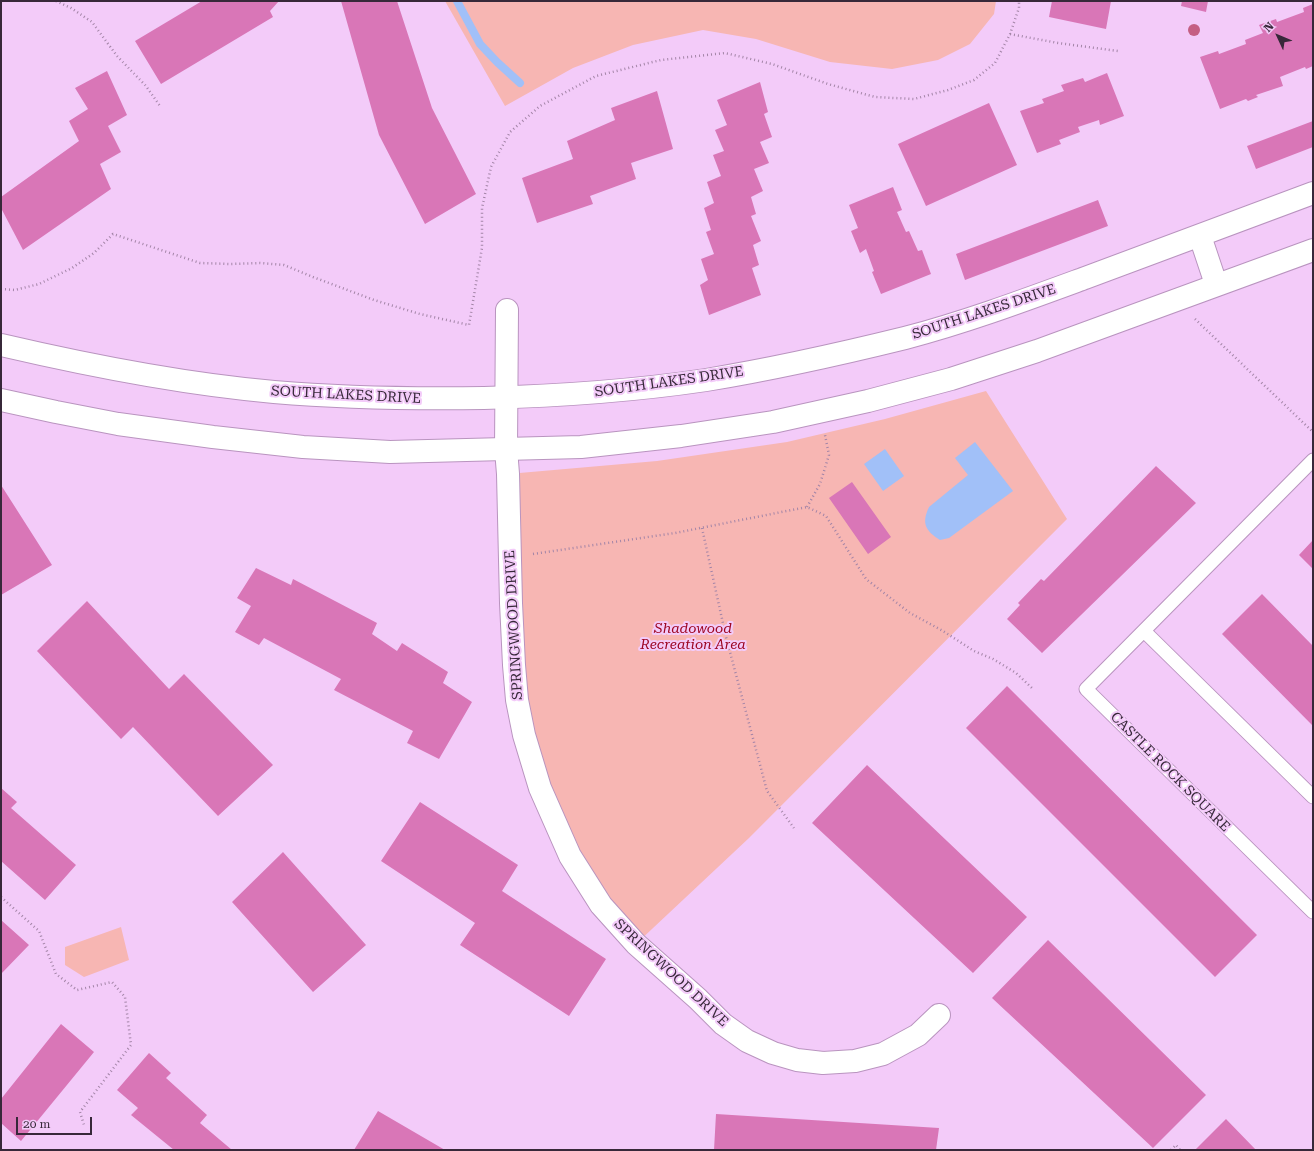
<!DOCTYPE html>
<html>
<head>
<meta charset="utf-8">
<style>
  body { margin:0 }
  #map { position:relative; width:1314px; height:1151px; overflow:hidden; background:#f3cbf9; font-family:"Roboto Serif",serif }
  canvas { display:block }
  .frame { position:absolute; inset:0; border:2px solid #372839; pointer-events:none }
  .north { position:absolute; left:1258px; top:16px; width:40px; height:40px; -webkit-text-stroke:3px #f3cbf9; paint-order:stroke; rotate:314deg; font-size:11px; font-weight:700; line-height:16px; text-align:center; color:#372839 }
  .north::after { content:''; display:block; margin:auto; width:14px; height:18px; background:#372839; clip-path:polygon(50% 0,100% 100%,50% 72%,0 100%) }
  .scale { position:absolute; left:16px; top:1117px; width:76px; height:18px; box-sizing:border-box; border:2px solid #372839; border-top:0; padding-left:5px; font-size:12px; line-height:14px; white-space:nowrap; color:#372839; -webkit-text-stroke:3px #f3cbf9; paint-order:stroke }
</style>
</head>
<body>
<div id="map">
<canvas width="1314" height="1151"></canvas>
<div class="frame"></div>
<div class="north">N</div>
<div class="scale">20 m</div>
</div>
<script>
const c = document.querySelector('canvas').getContext('2d');
c.lineJoin = 'round';
function fill(path, color) { c.fillStyle = color; c.fill(path, 'evenodd'); }
function trace(path, color, width, dash) { c.strokeStyle = color; c.lineWidth = width; c.lineCap = dash ? 'butt' : 'round'; c.setLineDash(dash || []); c.stroke(path); }
function write(font, color, halo, rows, align = 'center') {
  c.font = font + ' "Roboto Serif",serif'; c.lineWidth = 4; c.setLineDash([]); c.textBaseline = 'middle'; c.strokeStyle = halo; c.fillStyle = color; for (const [text, x, y, turn = 0] of rows) {
    c.save(); c.translate(x, y); c.rotate((+turn || 0) * Math.PI / 180); c.textAlign = isNaN(turn) ? turn : align; if (halo) c.strokeText(text, 0, 0); c.fillText(text, 0, 0); c.restore();
  }
}
fill(new Path2D(`
  M445,1h551l-2,13 -24,30 -32,16 -46,9 -62,-7 -74,-23 -53,-9 -70,15 -60,23 -68,38z
  M986,391l81,128 -318,319 -113,106 -35,-39 -77,-170 -16,-261 149,-13 130,-19 98,-23z
  M121,927l8,33 -45,17 -19,-12v-18z`), '#f7b6b3');
fill(new Path2D(`
  M975,442l38,49 -64,47 -9,2c-14,-9 -19,-16 -11,-33l39,-32 -13,-17z
  M885,449l19,27 -21,15 -19,-27z`), '#a1c0f8');
trace(new Path2D(`
  M457,1l23,43 17,18 23,21`), '#a1c0f8', 8);
fill(new Path2D(`
  M202,1h77l-9,10 3,6 -112,67 -26,-43z
  M341,1h56l35,107 44,86 -51,30 -46,-89z
  M1052,1h59l-5,28 -57,-12z
  M1182,1h26l-2,11 -25,-6z
  M1313,4v62l-7,3 -1,-2 -25,10 3,9 -27,9 2,2 -10,4 -2,-2 -26,10 -20,-52 18,-6 1,3 27,-10 -1,-4 18,-7 -4,-8 17,-6 1,3 27,-10 -1,-4z
  M107,71l20,44 -19,11 13,26 -21,12 11,25 -88,61 -22,-42v-11l78,-56 -10,-20 19,-12 -13,-21z
  M1107,73l17,43 -24,9 -1,-5 -21,7 2,5 -21,8 2,4 -24,9 -17,-42 24,-8 -2,-4 22,-8 -3,-6 22,-7 2,4z
  M760,82l8,30 -4,2 8,23 -12,5 9,21 -15,6 9,22 -12,6 5,17 -5,2 10,25 -8,4 6,20 -7,3 9,27 -52,20 -9,-30 8,-5 -7,-21 13,-5 -8,-22 5,-2 -7,-22 10,-5 -7,-21 14,-6 -8,-21 11,-4 -9,-21 12,-5 -10,-25z
  M657,91l16,58 -42,14 5,16 -46,17 3,8 -56,19 -15,-45 51,-19 -6,-18 48,-21 -4,-12z
  M989,103l28,62 -91,41 -28,-62z
  M1313,121v26l-57,22 -9,-23z
  M893,187l9,23 -5,2 9,20 3,-1 9,20 4,-1 9,24 -50,20 -9,-22 2,-1 -8,-22 -6,4 -9,-22 7,-3 -9,-23z
  M1098,200l10,26 -143,54 -9,-26z
  M1156,466l40,37 -154,150 -35,-34 13,-14 -2,-2 23,-24 3,2z
  M852,482l39,55 -23,17 -39,-56z
  M1,485l51,80 -51,30z
  M1313,540v29l-14,-14z
  M256,568l35,17 2,-6 84,44 -5,11 25,17 5,-8 46,29 -5,11 29,19 -33,57 -32,-16 6,-12 -79,-41 7,-11 -77,-41 -5,7 -24,-13 16,-26 -14,-8z
  M1262,594l51,52v80l-91,-92z
  M87,601l82,88 15,-15 89,91 -55,51 -85,-89 -12,12 -84,-88z
  M1007,686l250,249 -42,42 -249,-249z
  M867,765l160,152 -54,56 -161,-150z
  M1,788l16,14 -6,6 65,57 -31,35 -44,-39z
  M420,802l98,63 -16,26 104,68 -37,57 -109,-71 15,-22 -94,-62z
  M283,852l83,93 -53,47 -81,-90z
  M1,920l28,25 -28,29z
  M1048,940l158,155 -53,53 -161,-150z
  M61,1024l33,28 -73,89 -20,-18v-24z
  M149,1053l22,20 -5,5 41,37 -7,8 32,27h-58l-43,-35 7,-7 -21,-18z
  M378,1111l67,39h-91z
  M716,1114l223,14 -3,22h-222z
  M1226,1119l30,31h-61z`), '#d976b7');
const service = new Path2D(`
  M1313,460l-227,229 227,223
  M1144,631l169,166`);
const minor = new Path2D(`
  M1200,236l16,48
  M507,310l-1,139 2,25 3,129 3,62 3,35 7,35 16,53 30,68 31,49 35,39 62,55 25,25 24,17 26,12 24,7 26,3 32,-2 28,-7 35,-19 21,-20`);
const secondary = new Path2D(`
  M1,345c90,21 181,39 273,47 70,6 140,7 210,6 74,-2 148,-7 222,-18 67,-11 134,-26 199,-42 61,-16 120,-38 180,-60 76,-28 152,-56 228,-85
  M1,400l55,12 62,12 95,13 90,10 87,5 191,-5 100,-11 92,-14 95,-21 83,-22 86,-28 276,-101`);
trace(service, '#b994bf', 15);
trace(minor, '#b994bf', 24);
trace(secondary, '#b994bf', 24);
trace(new Path2D(`
  M56,1l15,7 21,14 25,34 29,30 14,20
  M1010,34l48,9 60,8
  M1,289l14,1 24,-6 33,-16 22,-15 19,-19 87,29 31,1 29,-1 24,2 29,12 61,23 46,14 49,11 13,-77v-40l9,-41 19,-35 30,-26 56,-30 65,-16 64,-7 47,11 56,20 47,13 39,2 34,-9 26,-10 21,-17 15,-29 9,-26v-7
  M1195,319l118,113
  M807,507l13,-23 9,-29 -4,-20
  M702,528l24,109 41,154 27,37
  M533,554l142,-21 132,-26 19,9 40,63 44,34 33,18 31,20 19,8 23,14 16,15
  M1,897l38,34 17,43 21,16 35,-8 13,15 6,48 -51,67 4,13
  M1171,1150l5,-5 4,5`), '#a385a7', 2.5, [1, 3]);
trace(service, '#fff', 13);
trace(minor, '#fff', 22);
trace(secondary, '#fff', 22);
c.fillStyle = '#c45f83';
for (const [x, y] of [
  [1194,30]
]) { c.beginPath(); c.arc(x, y, 6, 0, 2 * Math.PI); c.fill(); }
write('14px', '#372839', '#f3cbf9', [
  ["SOUTH LAKES DRIVE",984,312,-18],
  ["SOUTH LAKES DRIVE",669,382,-8],
  ["SOUTH LAKES DRIVE",346,395,3],
  ["SPRINGWOOD DRIVE",514,625,-93],
  ["CASTLE ROCK SQUARE",1170,772,45],
  ["SPRINGWOOD DRIVE",671,973,43]
]);
write('italic 14px', '#9d0622', '#f3cbf9', [
  ["Shadowood",693,629],
  ["Recreation Area",693,645]
]);
</script>
</body>
</html>
